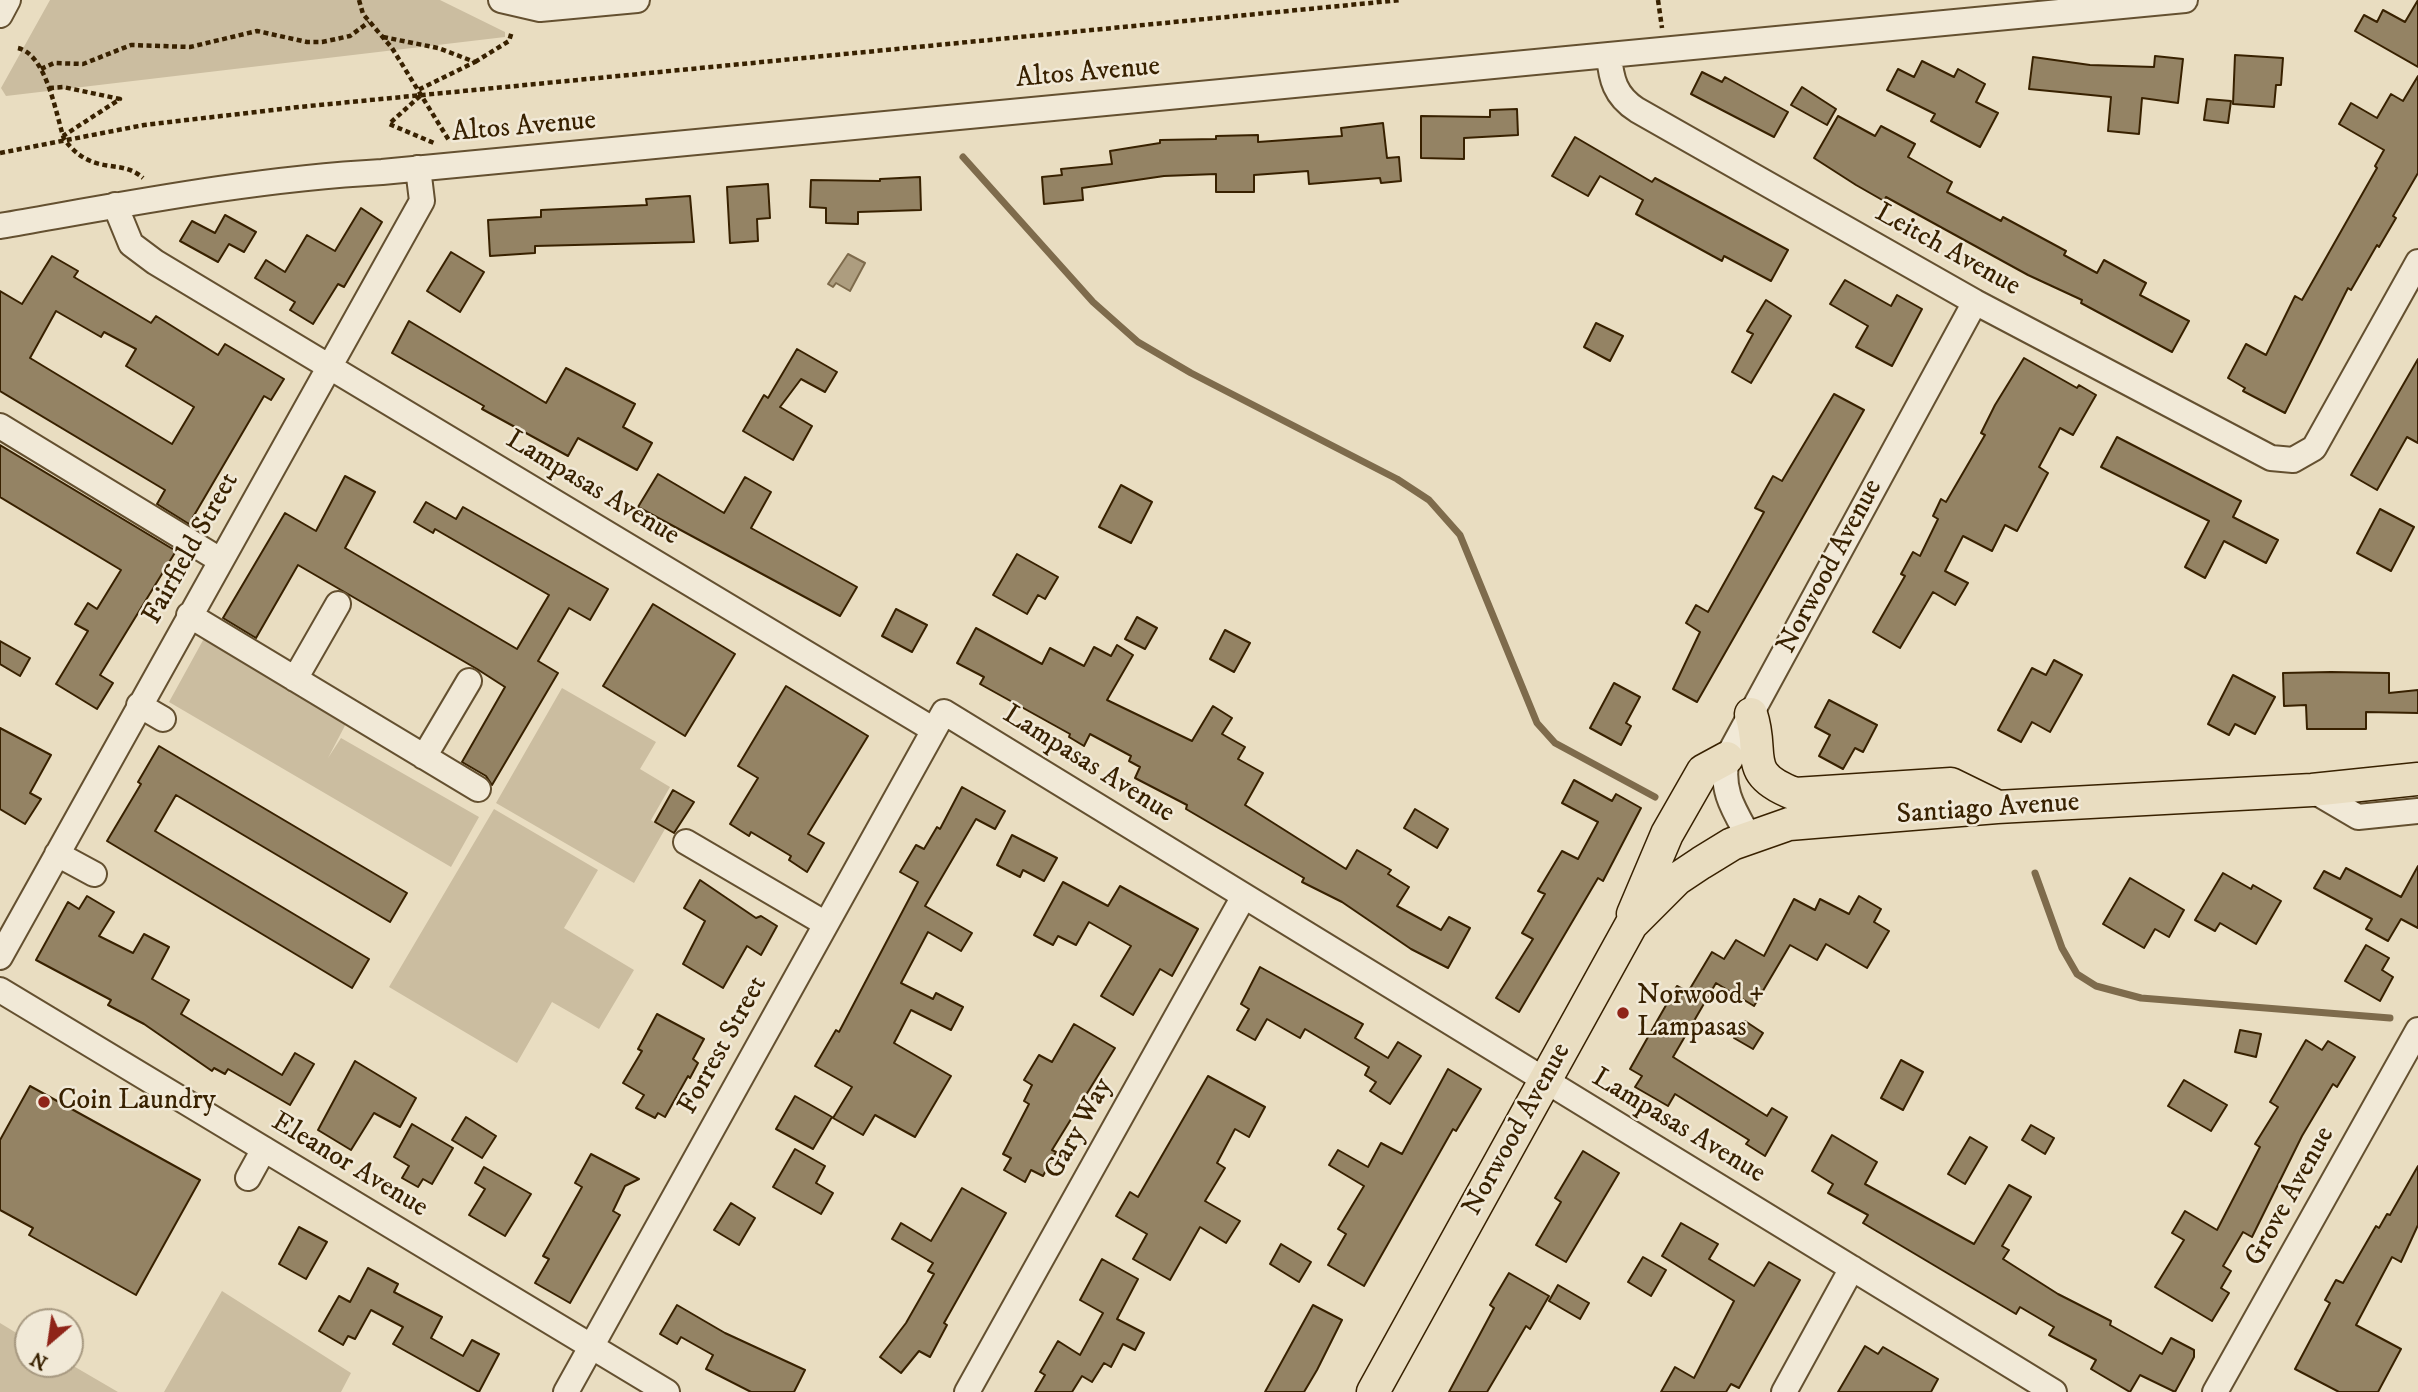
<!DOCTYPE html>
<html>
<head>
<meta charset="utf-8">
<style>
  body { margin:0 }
  #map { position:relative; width:2418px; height:1392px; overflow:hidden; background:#e9ddc1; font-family:"IM FELL DW Pica",serif }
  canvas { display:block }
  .north { position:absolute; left:14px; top:1308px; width:70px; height:70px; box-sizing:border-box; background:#f1e9d7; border:2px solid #a79981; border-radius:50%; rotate:209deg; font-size:19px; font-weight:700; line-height:28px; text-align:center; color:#382100 }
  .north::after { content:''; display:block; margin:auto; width:24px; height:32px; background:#8f2418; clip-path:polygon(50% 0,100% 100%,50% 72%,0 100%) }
</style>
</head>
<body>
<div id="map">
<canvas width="2418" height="1392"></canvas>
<div class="north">N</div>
</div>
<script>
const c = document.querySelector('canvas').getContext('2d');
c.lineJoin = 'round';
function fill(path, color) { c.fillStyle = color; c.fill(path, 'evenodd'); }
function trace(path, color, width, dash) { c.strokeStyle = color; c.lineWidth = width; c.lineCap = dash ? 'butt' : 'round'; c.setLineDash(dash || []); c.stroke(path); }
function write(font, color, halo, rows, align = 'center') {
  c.font = font + ' "IM FELL DW Pica",serif'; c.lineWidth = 5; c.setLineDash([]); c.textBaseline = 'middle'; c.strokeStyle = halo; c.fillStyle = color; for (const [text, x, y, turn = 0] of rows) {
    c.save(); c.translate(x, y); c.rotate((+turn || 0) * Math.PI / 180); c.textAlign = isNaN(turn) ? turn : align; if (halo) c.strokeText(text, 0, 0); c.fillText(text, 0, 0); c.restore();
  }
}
fill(new Path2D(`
  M50,0h390l65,32v5l-499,59 -5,-8z
  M207,633l143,83 -22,42 13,-20 138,79 -28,50 -282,-165z
  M562,688l94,54 -16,27 30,18 -19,33 14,9 -31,54 -138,-80z
  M494,809l104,61 -34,58 70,42 -35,59 -47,-27 -35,61 -128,-76z
  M222,1291l129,82 -10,19h-177z
  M0,1323l28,17v24h42l48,28h-118z`), '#cbbda0');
const water = new Path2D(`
  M848,254l17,9 -15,28 -14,-8 -3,4 -5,-3z`);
fill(water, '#ad9d7f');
trace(water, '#7e6b4c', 2);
trace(new Path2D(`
  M963,157l130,145 45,40 53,31 206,106 32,21 31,35 77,188 18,20 100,54
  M2035,873l27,75 15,26 19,12 45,12 249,20`), '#7e6b4c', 7);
const building = new Path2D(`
  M2418,0v67l-63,-36 9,-16 13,7 6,-12 22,12z
  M2235,55l48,3 -2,27h-5l-2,22 -41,-3z
  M2155,56l28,3 -5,44 -36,-5 -3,36 -31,-3 3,-34 -82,-8 4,-32 57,8 64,2z
  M1922,61l32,16 4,-8 27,15 -9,18 22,11 -18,34 -49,-26 4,-7 -48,-24 11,-21 16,8z
  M1702,72l20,10 3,-5 63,35 -14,25 -83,-43z
  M2418,76v97l-25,43 3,2 -17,29 -2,-2 -26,45 -3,-2 -63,125 -42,-22 2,-3 -17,-10 18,-34 20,11 29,-59 7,4 75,-132 -2,-2 9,-16 -45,-26 12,-21 26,15 14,-24 12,7z
  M1802,87l34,22 -9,16 -36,-20z
  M2207,99l24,2 -3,22 -24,-3z
  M1517,109l1,26 -54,3v21l-43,-1v-42l69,1v-7z
  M1838,116l37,20 6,-10 34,18 -7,13 44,25 -5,10 54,29 2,-4 63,34 -2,4 33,18 7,-13 42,23 -6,12 49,26 -17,31 -91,-49 1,-3 -54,-25 -142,-78 -2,4 -28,-16 -42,-27z
  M1383,123l4,35 12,-1 2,24 -20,2 -1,-5 -71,6 -1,-13 -54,4v17h-38v-18l-52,2 -82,12 1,12 -39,4 -2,-27 20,-2 -1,-6 51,-5 -2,-13 50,-8v-3l56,-1v-3l42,-1v7l84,-6 -1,-8z
  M1575,137l77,45 3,-4 133,72 -17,31 -47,-25 -2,5 -86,-47 7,-14 -43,-24 -12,20 -36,-20z
  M920,177l1,33 -63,2v12l-32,-1v-15l-16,-1 1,-27 69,1v-2z
  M768,184l2,34 -13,1 1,22 -28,2 -3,-56z
  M690,196l4,46 -159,4v7l-45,3 -2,-36 53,-3v-7l106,-5 -1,-6z
  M361,208l21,14 -38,65 -6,-3 -25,40 -23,-14 5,-8 -40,-24 11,-18 19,12 22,-37 28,16z
  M225,215l31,17 -12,20 -15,-8 -11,18 -38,-21 12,-20 23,12z
  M451,252l33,20 -24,40 -33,-21z
  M52,256l26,15 -4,6 77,46 5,-7 62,39 7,-11 59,35 -13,21 -7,-4 -75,128 -32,-20 8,-14 -165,-99v-100l22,13zM56,311l45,26 3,-5 32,17 -10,17 68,41 -22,37 -142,-86z
  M1845,280l46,26 6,-11 25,14 -30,57 -36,-19 12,-21 -38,-22z
  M1766,300l25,16 -40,67 -19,-11 21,-38 -6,-3z
  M409,321l137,82 20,-35 69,36 -12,23 29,16 -15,27 -59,-32 -10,18 -86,-47 2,-3 -92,-53z
  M1596,323l27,13 -13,25 -26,-14z
  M797,349l40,23 -12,20 -24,-13 -21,28 32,19 -19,34 -50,-29 21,-36 4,3z
  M2024,358l53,30 2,-3 17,10 -23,40 -13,-7 -21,39 9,6 -31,58 -12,-6 -13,26 -29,-15 -18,35 23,12 -13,22 -22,-13 -33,56 -27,-16 32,-56 -4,-2 12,-22 7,4 18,-37 -5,-3 8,-17 5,3 39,-67 -4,-2 14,-28z
  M2418,359v84l-11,-6 -30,53 -26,-15z
  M1834,394l30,16 -167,292 -24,-13 27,-57 -14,-9 10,-18 12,7 56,-100 -9,-4 18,-32 9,5z
  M2117,437l124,64 -8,16 45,23 -12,23 -42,-22 -19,37 -20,-11 24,-46 -108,-54z
  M0,445l176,106 -76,124 13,8 -16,26 -41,-25 32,-53 -13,-7 13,-21 9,6 24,-39 -121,-73z
  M658,474l66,39 21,-36 26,15 -20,36 106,59 -17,29 -202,-109z
  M345,476l30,16 -30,56 172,101 32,-54 -114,-66 -2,4 -19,-11 12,-20 30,17 7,-12 145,82 -18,31 -21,-12 -31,53 20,12 -66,112 -6,-9 -24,-14 43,-75 -28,-18 -179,-104 -42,73 -33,-20 62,-105 31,18z
  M1121,485l31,17 -21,41 -32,-16z
  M2380,509l34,18 -23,44 -34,-18z
  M1017,554l41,23 -13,22 -7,-4 -11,19 -34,-19z
  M653,604l82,50 -50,82 -82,-50z
  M896,609l31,16 -15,27 -30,-16z
  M1137,617l20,11 -12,21 -20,-10z
  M976,628l66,36 8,-16 34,18 10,-19 17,9 6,-11 16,10 -26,45 85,41 21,-35 19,12 -10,16 23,13 -7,12 25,14 -18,32 101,64 11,-19 34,20 -3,4 21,13 -12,19 44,24 8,-13 21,11 -22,40 -37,-19 -69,-47 -40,-20 2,-4 -118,-69 1,-4 -52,-27 5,-11 -11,-6 2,-5 -41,-22 -6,12 -15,-9 1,-3 -90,-50 4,-7 -27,-14z
  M1225,630l25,13 -16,29 -24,-13z
  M0,641l30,17 -10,18 -20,-12z
  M2054,660l28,15 -32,57 -18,-10 -11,20 -23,-12 34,-62 14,7z
  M2331,672l58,1v20l29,-3v23l-52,-1v17h-59l-1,-24 -22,1 -1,-33z
  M2233,675l42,22 -20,37 -20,-10 -6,11 -21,-11z
  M1614,683l26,14 -14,26 5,3 -10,19 -31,-17z
  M786,686l82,50 -60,98 16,9 -17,29 -18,-12 2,-4 -40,-24 -2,4 -19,-12 28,-46 -20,-12z
  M1829,700l48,25 -14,27 -8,-4 -12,21 -24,-13 11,-21 -15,-8z
  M0,728l51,27 -21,38 11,6 -16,25 -25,-15z
  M159,746l248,147 -17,29 -214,-127 -21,36 214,128 -17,29 -245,-147 34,-57 -3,-2z
  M1574,780l38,21 4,-7 25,14 -38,73 -5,-3 -79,134 -23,-14 37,-59 -11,-6 23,-39 -7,-3 24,-40 16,8 20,-37 -36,-19z
  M962,787l43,24 -10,18 -19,-10 -51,87 47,27 -11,18 -33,-19 -27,51 32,16 3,-6 27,14 -12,23 -40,-20 -17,33 57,33 -36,61 -40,-22 -12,20 -30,-17 19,-31 -37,-21 21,-36 3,2 79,-150 -18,-10 16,-27 8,4 13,-22 3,2z
  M673,790l21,12 -20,31 -19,-11z
  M1415,809l33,20 -11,19 -33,-20z
  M1012,835l45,23 -13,23 -21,-11 -3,7 -23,-12z
  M2418,866v62l-17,-9 -13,22 -22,-12 6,-10 -58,-31 10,-17 16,8 6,-11 55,29z
  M2223,873l28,16 2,-4 28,16 -25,43 -36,-21 -5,8 -20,-11z
  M2130,878l54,32 -15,27 -14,-8 -11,19 -41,-24z
  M700,880l56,38 5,-2 16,10 -16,29 -14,-9 -24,42 -40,-24 22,-43 -21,-13z
  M1063,882l45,24 12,-20 78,43 -26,47 -12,-7 -27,46 -32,-19 30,-50 -42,-24 -13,23 -18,-9 -5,9 -19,-10z
  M87,896l27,16 -15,24 34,17 11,-19 25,13 -17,32 37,21 -8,14 101,61 13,-22 19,11 -24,41 -62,-36 -3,5 -11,-6 -2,3 -68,-47 -36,-19 3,-5 -75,-40 32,-58 11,7z
  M1859,896l22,13 -7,13 15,9 -22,37 -41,-24 -9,16 -27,-15 -36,61 -38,-23 -43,74 94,59 5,-8 15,9 -22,39 -19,-12 3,-4 -74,-46 -7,12 -33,-19 7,-11 -12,-7 27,-48 20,-35 11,6 24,-40 12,7 12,-19 28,16 30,-57 21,11 5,-11 29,15z
  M2366,945l23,13 -7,12 11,7 -13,24 -35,-20z
  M1260,967l103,57 -8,14 33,20 10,-16 23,14 -31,48 -20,-13 6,-9 -11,-7 4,-8 -64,-38 -5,9 -33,-19 -12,21 -18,-10 12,-21 -8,-5z
  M657,1014l47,25 -11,20 5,4 -8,15 -2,-2 -23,41 -7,-4 -3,5 -19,-10 8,-13 -21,-12 19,-32 -4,-2z
  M1745,1021l18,12 -10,16 -19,-11z
  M1074,1024l41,24 -63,102 4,2 -13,24 -12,-6 -6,12 -21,-12 7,-12 -8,-4 26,-50 -5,-3 8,-16 -8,-5 15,-25 13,7z
  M2240,1030l21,4 -5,23 -21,-5z
  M2306,1040l16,10 6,-9 27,16 -18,30 -4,-3 -31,52 -50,101 -9,-5 -20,34 8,5 -10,17 8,5 -17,28 -57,-34 29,-47 -12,-7 13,-22 32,19 43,-83 -5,-3 23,-37 -8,-5z
  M1901,1060l22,12 -20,38 -22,-12z
  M355,1061l61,37 -16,29 -26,-14 -23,37 -33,-20z
  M1448,1069l33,20 -25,42 -3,-2 -89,157 -36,-21 18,-31 -8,-5 26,-43 -35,-21 9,-15 30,17 13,-24 21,11z
  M1208,1076l57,31 -16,30 -14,-8 -18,34 8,5 -20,33 35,20 -14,22 -26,-16 -30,53 -37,-21 14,-25 -31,-18 14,-24 8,5z
  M2184,1080l43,25 -16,26 -43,-25z
  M30,1086l170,94 -64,115 -107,-60 4,-7 -33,-18v-70z
  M795,1096l37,21 -19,32 -37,-20z
  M466,1117l30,19 -14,22 -30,-18z
  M412,1124l41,24 -21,36 -9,-5 -5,8 -16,-9 7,-12 -15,-9z
  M2031,1125l23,13 -9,16 -23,-14z
  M1832,1135l45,27 -12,22 109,60 35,-59 22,12 -29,49 7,4 -6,9 55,35 53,27 -1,4 52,29 9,-16 23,12v7l-19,35 -35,-17 -10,17 -39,-23 5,-9 -47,-25 5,-8 -34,-20 -4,7 -153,-91 5,-8 -40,-22 5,-9 -21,-13z
  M1970,1137l17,10 -22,37 -17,-10z
  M795,1149l30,17 -9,17 17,10 -12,21 -48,-27z
  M1583,1151l36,22 -53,89 -30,-17 25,-43 -6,-4z
  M591,1154l48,25 -14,7 -12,25 7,4 -50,88 -35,-20 14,-24 -6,-3 39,-69 -7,-4z
  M2418,1166v59l-17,37 -9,-5 -36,68 45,24 -23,43h-39l-44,-23 35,-66 -5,-3 11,-20 7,3 33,-57 3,2 8,-14 3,1z
  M484,1167l47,27 -26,42 -36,-21 16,-26 -10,-6z
  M962,1188l44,25 -62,110 3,2 -17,32 -11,-6 -18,22 -21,-16 26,-34 28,-49 -6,-3 5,-8 -41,-24 9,-16 30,18z
  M731,1203l24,15 -16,27 -25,-15z
  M1681,1223l37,21 -9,15 45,27 15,-24 31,18 -61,108 -8,-4 -5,8h-65l14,-25 19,11 40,-77 -72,-45z
  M299,1227l28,15 -21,37 -27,-15z
  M1281,1244l30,18 -12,20 -29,-18z
  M1643,1257l23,13 -15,26 -23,-14z
  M1102,1259l36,20 -21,40 27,14 -9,17 -12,-6 -12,23 -7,-4 -12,19 -10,-6 -10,16h-37l10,-17 -5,-3 18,-31 22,14 23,-42 -23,-13z
  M368,1268l30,16 -4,8 48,25 -11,21 32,18 9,-16 27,14 -20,38 -86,-48 10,-17 -32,-17 -16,29 -7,-3 -5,9 -24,-14 20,-35 11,6z
  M1509,1273l40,23 -19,33 -4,-3 -39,66h-38l45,-84 -4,-3z
  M1558,1285l31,18 -9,16 -31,-18z
  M677,1305l48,28 80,37 -11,22h-43l-45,-23 7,-14 -32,-18 -4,7 -17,-10z
  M1313,1305l29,15 -25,50 -13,22h-39z
  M1865,1346l13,8 5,-7 55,32 -7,13h-93z`);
fill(building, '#948364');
trace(building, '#382100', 2);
const minor = new Path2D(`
  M501,0l39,9 97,-9
  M0,15l8,-15
  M1609,55c2,24 6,41 28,55l338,192 296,156 22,2 21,-12 104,-186
  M115,205l16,39 24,18 779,468
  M0,226c127,-22 253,-47 382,-54l1803,-172
  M0,426l220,134
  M189,615l289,174
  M295,679l43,-75
  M139,705l24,14
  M424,757l45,-76
  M2312,790l46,27 60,-6
  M1749,837c-15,-27 -29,-47 -22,-79l248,-456
  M686,842l140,82
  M57,854l37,20
  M0,957l422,-756 -4,-33
  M0,990l667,402
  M248,1178l16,-29
  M566,1392l378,-680 1110,680
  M967,1392l277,-496
  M1784,1392l68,-124
  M2215,1392l203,-362`);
const major = new Path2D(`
  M1751,714c14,42 -10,59 44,80l156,-10 45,22
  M1633,914l34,-80 36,-63 24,-13
  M1373,1392l258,-467 46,-46 24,-16 31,-19 57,-20 208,-17 315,-17 106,-11`);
trace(minor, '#645030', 28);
trace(major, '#382100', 35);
trace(new Path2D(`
  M359,0l4,14 29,34 58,94
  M1658,0l4,28
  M383,37l55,11 37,14 -57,28
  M18,48c29,7 38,67 46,91 29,39 56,18 79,39
  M475,62l34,-21 3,-10
  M41,69l13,-6 29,1 48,-19 59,2 67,-16 50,11h15l28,-6 19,-14
  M49,88l14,-1 57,12 -57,37
  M420,96l-31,28 45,19
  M0,153l144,-28 155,-18 1102,-107`), '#382100', 4.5, [5, 3.5]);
trace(minor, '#f1e9d7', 24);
trace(major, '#e9ddc1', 32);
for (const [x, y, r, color] of [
  [1623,1013,7,"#8f2418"],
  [44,1102,7,"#8f2418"]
]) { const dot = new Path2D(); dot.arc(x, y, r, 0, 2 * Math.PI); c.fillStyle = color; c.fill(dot); trace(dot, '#f1e9d7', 2.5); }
write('28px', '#382100', '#f1e9d7', [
  ["Altos Avenue",1088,74,-5],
  ["Altos Avenue",524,128,-5],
  ["Leitch Avenue",1947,251,29],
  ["Lampasas Avenue",592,489,31],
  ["Fairfield Street",192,549,-61],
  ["Norwood Avenue",1831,567,-62],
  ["Lampasas Avenue",1088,765,32],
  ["Santiago Avenue",1988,810,-4],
  ["Forrest Street",724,1046,-61],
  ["Lampasas Avenue",1678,1127,31],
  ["Gary Way",1080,1129,-61],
  ["Norwood Avenue",1518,1130,-61],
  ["Eleanor Avenue",349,1166,31],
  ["Grove Avenue",2291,1197,-61]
]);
write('28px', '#382100', '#f1e9d7', [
  ["Norwood +",1637,997],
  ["Lampasas",1637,1029],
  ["Coin Laundry",58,1102]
], 'left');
</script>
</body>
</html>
